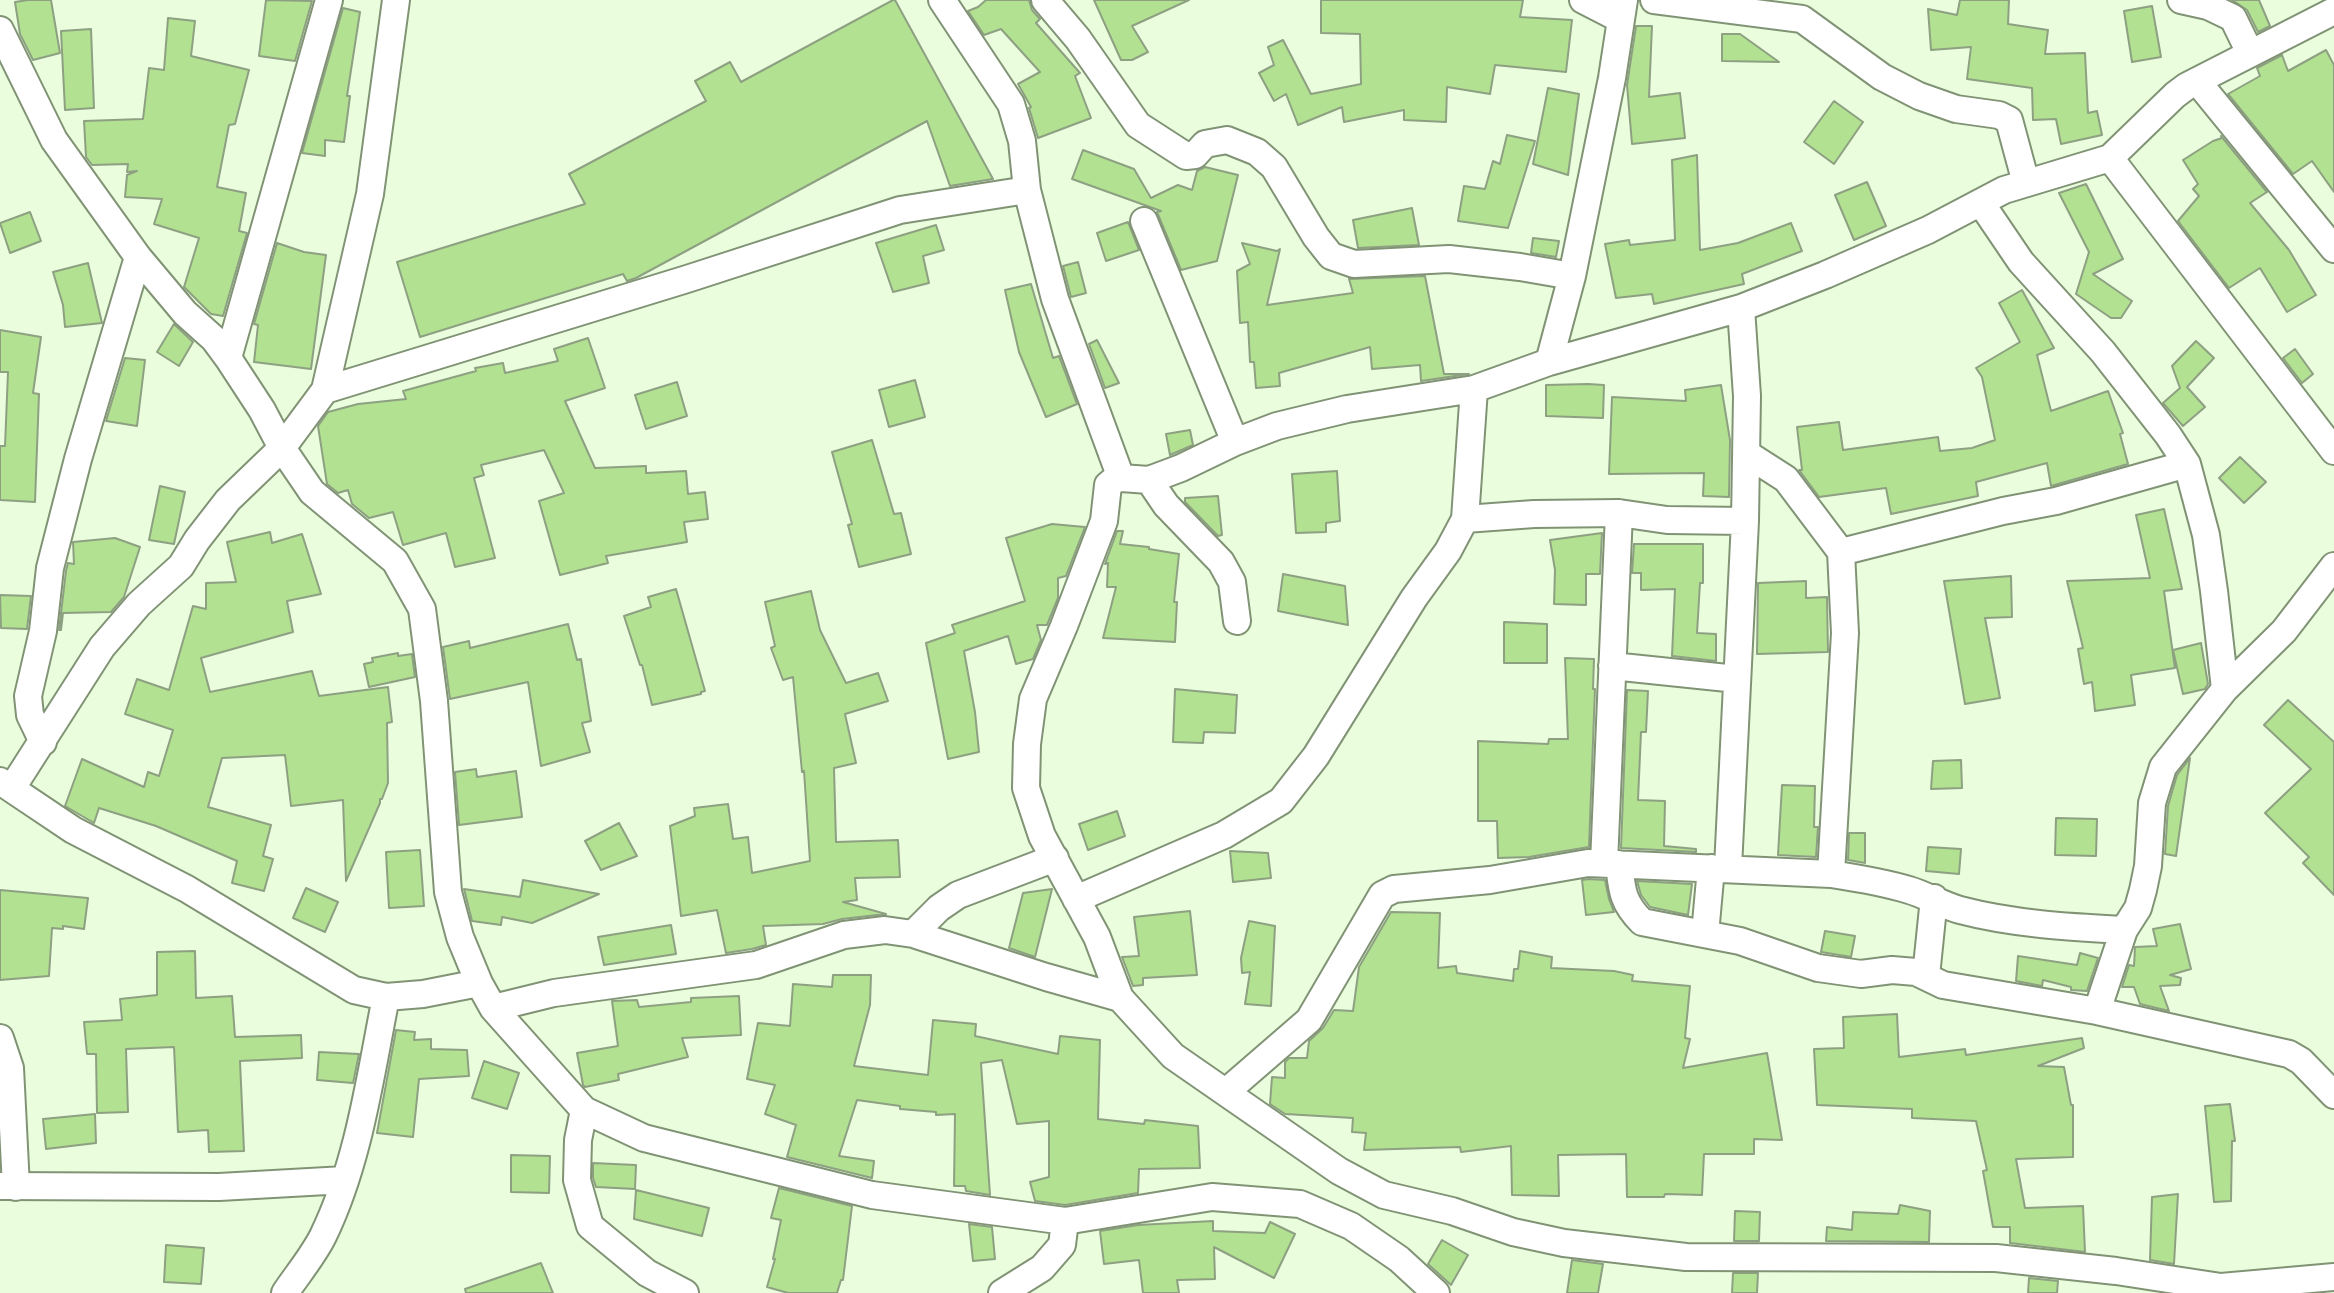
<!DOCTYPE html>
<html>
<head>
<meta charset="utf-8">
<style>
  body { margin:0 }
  canvas { display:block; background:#eafede }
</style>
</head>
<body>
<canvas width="2334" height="1293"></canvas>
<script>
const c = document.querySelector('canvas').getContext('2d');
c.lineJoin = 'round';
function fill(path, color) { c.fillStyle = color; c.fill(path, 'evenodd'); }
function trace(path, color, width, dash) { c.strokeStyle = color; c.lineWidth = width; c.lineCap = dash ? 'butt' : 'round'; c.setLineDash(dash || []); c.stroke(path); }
const building = new Path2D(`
  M28,0h23l9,53 -27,7 -13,-26 -5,-32z
  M266,0l46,1 -17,60 -36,-5z
  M893,0h2l98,179 -43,7 -23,-65 -291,157 -9,3 -4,-7 -203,63 -23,-75 188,-58 -16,-30 137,-73 -11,-20 35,-19 11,20z
  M986,0h43l3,10 8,9 -4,4 44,50 -5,3 16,42 -53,20 -9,-30 2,-1 -13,-23 22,-12 -39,-43 -17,6 -16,-24 10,-4z
  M1094,0h95l-57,26 16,26 -16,8h-11z
  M1321,0h202l-3,17 52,3 -6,52 -71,-7 -5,29 -43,-7 -1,35 -42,-2v-10l-60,12 -2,-15 -44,18 -12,-31 -12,7 -15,-28 15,-8 -6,-18 15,-7 28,54 50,-10 -1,-50 -39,-1z
  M1960,0h49l-1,24 40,6 -3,24 40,-1 3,60 9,-2 5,24 -41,9 -5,-25 -23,1 -1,-32 -65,-9 4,-32 -40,3 -3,-41 29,6z
  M2232,0h27l11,26 -12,6 -11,-22z
  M2152,6l9,51 -29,5 -8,-51z
  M343,8l17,4 -13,84h3l-6,46 -19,-2v16l-23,-3z
  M168,18l27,3 -4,35 58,14 -14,54 -6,1 -12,62 29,6 -7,38 8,2 -24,83 -12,-2 -27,-27 15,-49 -45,-14 8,-25 -37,-2 2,-22 10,-4 -10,1 1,-8 -36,1 -6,-8 -2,-36 59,-2 6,-51 15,2z
  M1636,26h16l-3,71 31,-4 5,45 -53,6 -5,-59z
  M91,29l3,79 -29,2 -4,-79z
  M1722,34h18l39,28 -57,-1z
  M2326,50l8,15v127l-22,-31 -19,13 -65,-80 32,-18 -3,-8 25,-13 6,16z
  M1548,88l31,6 -11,81 -35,-11z
  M1834,101l29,21 -29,42 -30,-22z
  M1507,135l28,6 -27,87 -50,-7 6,-35 21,3 8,-28 7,3z
  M2221,136l46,56 -17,11 39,47 27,45 -29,17 -27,-44 -31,20 -51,-67 21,-25 -6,-7 5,-5 -15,-24 30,-19 9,-3z
  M1083,150l51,19 17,29 27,-13 14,5 5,-19 8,-4 33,8 -21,86 -36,9 -24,-58 4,-1 -89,-32z
  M1697,155l3,95 38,-7 53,-20 11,28 -60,23 2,10 -90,20 -2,-10 -36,4 -11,-54 24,-4 1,5 45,-5 -3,-80z
  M1867,182l19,44 -32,14 -19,-45z
  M2086,184l37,75 -30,15 39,27 -11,17h-10l-35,-24 13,-42 -30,-59z
  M1412,208l7,37 -61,3 -5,-28z
  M30,212l11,29 -31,12 -10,-30z
  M1128,222l11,28 -33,11 -9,-28z
  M936,225l8,25 -21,6 6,27 -36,9 -17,-49z
  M1533,238l26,3 -3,16 -25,-4z
  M277,243l27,9 22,3 -15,114 -57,-7 4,-37 -4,-1z
  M1242,243l35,8 3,-2 -13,56 86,-12 -4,-14 76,-3 19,98h25l-48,7 -1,-16 -48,4 -2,-22 -91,26 1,13 -24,2 -2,-26h-4l-2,-40 -8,1 -3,-52 13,-7z
  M1078,262l8,31 -15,4 -8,-31z
  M88,263l14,60 -37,4 -2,-22 -10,-33z
  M1031,284l22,74 6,-2 18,48 -31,13 -27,-65 -14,-62z
  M2022,290l32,58 -17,7 14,56 57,-20 15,42 -3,1 8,30 -77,22 -4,-23 -71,19 2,14 -87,18 -5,-26 -67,9 -20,-27h3l-5,-43 42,-5 4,28 95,-13 2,14 32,-3 23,-8 -13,-63 -6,-9 44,-26 -21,-39z
  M174,324l19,18 -14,24 -22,-14z
  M0,330l41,7 -8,56 6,1 -4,108 -35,-2v-54h5l3,-74h-8z
  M588,338l17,50 -40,13 30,67 51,-2v7l40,-2 2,23 17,-2 3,27 -24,3 3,20 -81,14 2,7 -48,12 -21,-74 25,-8 -20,-43 -63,15 3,10 -10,3 21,80 -40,9 -9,-34 -43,12 -10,-33 -24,6 -17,-14 -4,-14 -10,3 -11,-9 -9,-58 10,-14 30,-8 48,-5 -3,-8 73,-20 -1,-3 28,-5 2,10 53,-12 -4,-12z
  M1097,340l22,43 -14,5 -16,-44z
  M2196,341l18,17 -27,29 18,20 -22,19 -20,-23 17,-15 -8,-22z
  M2295,349l18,25 -11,9 -19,-25z
  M125,358l20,2 -8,66 -31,-5z
  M915,380l10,37 -36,10 -10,-37z
  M677,382l10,34 -41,13 -11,-34z
  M1588,384l16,1 -1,33 -57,-2v-31z
  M1721,385l9,55 -1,57 -26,-1 1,-23 -95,1 3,-77 74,4 -1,-11z
  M1190,430l3,15 -23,10 -4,-21z
  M872,440l22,74 7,-1 10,41 -52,13 -11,-42 4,-1 -20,-72z
  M2240,457l26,25 -22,21 -25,-25z
  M1337,471l3,50 -14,2v9l-30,1 -4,-59z
  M160,486l25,6 -11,52 -25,-4z
  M1218,496l4,39 -4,1 -33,-34v-4z
  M2164,509l18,80 -18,2 11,77 -44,7 4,30 -40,6 -3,-29 -8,2 -6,-35 5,-1 -16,-67 83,-3 -14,-63z
  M1052,524l33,3 -19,49 -8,2v20l-11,27h-10l4,15 -8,19 -17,5 -8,-28 -44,15 11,61 4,40 -31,7 -22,-116 29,-10 -3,-8 73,-24 -19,-63z
  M1117,531h6l-3,13 29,3v2l30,5 -5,48h3l-2,40 -72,-4 13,-51h-9l1,-24 -3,1z
  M270,532l2,11 30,-9 19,60 -34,7 6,31 -92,26 9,34 102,-21 7,25 69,-9 4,35 -5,1 1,60 -6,16h-2v4l-34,78 -3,-81 -52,6 -6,-51 -63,3 -14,49 63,18 -8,31 10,3 -9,32 -32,-8 5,-22 -81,-35 -57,-18 -5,15 -29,-17 17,-47 62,28 4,-15 11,4 14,-46 -48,-16 12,-35 32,11 24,-84 13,3v-26l30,-1 -9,-40z
  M1602,533l-2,41h-14v31l-32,-1 1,-34 -5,-30z
  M115,538l25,9 -16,50 -13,15 -48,1 -2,17h-2l7,-59 2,-8 6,1 -1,-22z
  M1634,544h69v39h-3l-3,50 19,1v27l-44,-5 3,-67 -34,1v-17h-9z
  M1283,574l62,12 3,39 -70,-14z
  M2011,576l1,41 -27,1 15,80 -35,6 -21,-123z
  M1806,581v17l21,-1 1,55 -71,2 1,-71z
  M676,589l29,102 -4,1v2l-49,11 -10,-40h-2l-16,-49 27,-9 -3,-10z
  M811,591l9,39 26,53 32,-10 10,28 -43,13 11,49 -22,5 2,74 62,-2 2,37 -45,1 2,22 -14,2 43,12 -44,5 -19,5 -60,2 3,19 -14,4 -26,4 -9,-43 -36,6 -11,-90 25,-10 -1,-8 34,-4 5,35 15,-2 4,36 58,-12 -6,-90 -2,1 -9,-95 -10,3 -12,-32 4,-2 -10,-44z
  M0,595l31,1 -4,33 -26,-1z
  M1504,622l43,2v39h-43z
  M568,624l9,36 4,-1 10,62 -9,2 8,29 -49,14 -13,-84 -78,17 -7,-52 26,-6 1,7z
  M2201,643l7,41 -3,5 -22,5 -10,-44z
  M398,653v3l14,-2 3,23 -46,10 -5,-23 9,-2 -1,-4z
  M1565,658l29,1 -1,30h2l-6,158 -60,10 -31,1 -1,-37h-19v-80l70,3 1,-5h19z
  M1175,689l62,6 -2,38 -31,-1 -1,11 -30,-1z
  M1627,690l21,1 -2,41h-5l-3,68 27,1 -1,45 32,3v3l-75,-4z
  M2288,700l46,42v153l-31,-32 6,-6 -44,-44 46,-44 -47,-44z
  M2190,758l-14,98 -11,-2 3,-48 9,-31z
  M1961,760l1,28 -31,1 2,-28z
  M476,769l1,8 39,-6 6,46 -63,8 -4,-53z
  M1782,785l33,1 -1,41h4l-2,30 -38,-2z
  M1117,811l8,25 -37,14 -9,-26z
  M2056,818l41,1 -1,37 -41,-1z
  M619,823l18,33 -36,14 -16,-29z
  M1849,833h16v30l-17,-3z
  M1928,847l33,2 -2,25 -33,-3z
  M420,850l4,56 -35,2 -3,-56z
  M1230,851l38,2 3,25 -38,4z
  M1589,879l16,1 4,19 5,13 -28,3 -4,-35z
  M523,880l76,14 -67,29 -30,-6 -1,8 -29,-4 -8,-32 56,8z
  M1637,881l55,3 -4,31 -38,-8 -9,-12z
  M306,888l32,14 -13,30 -32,-14z
  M1052,889l-17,68 -26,-9 14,-55z
  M0,890l88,8 -4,31 -21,-3v3l-11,-1 -3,48 -49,4z
  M1190,911l7,64 -54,3v7l-10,1 -11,-29 17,-1 -5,-39z
  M1391,912l49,1 -2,55 18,-2 1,7 56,8 1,-12h4l2,-18 32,6 -1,11 63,3 19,4 -1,6 58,5 -5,52 5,1 -7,29 84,-15 15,87 -28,-1v15h-50l-2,41 -37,-1 -1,3h-37l-1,-43 -68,1 1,41 -47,-1 -1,-49 -50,6 -1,-5 -96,3 2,-17 -14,-1 1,-14 -68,-4 -15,-10 2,-27 13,1v-16l4,-4h18l2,-17 14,-13 11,-18 19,1 6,-44z
  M1249,921l26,5 -4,80 -26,-2 5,-32 -8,1 -1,-15z
  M2180,924l11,45 -21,6 11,3 -1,7 -20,1 9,25 -29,-7 -6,-17h-12l7,-22 5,1 1,-19 22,-1 -4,-17z
  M671,925l5,29 -72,11 -6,-28z
  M1825,931l30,5 -4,21 -30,-5z
  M195,951l1,47 36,-2 3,41 66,-2 1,23 -62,3 4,90 -35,1 -1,-22 -30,2 -4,-85 -48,2 2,63 -31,1 -1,-59h-9l-3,-32 38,-2 -2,-21 37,-4v-43z
  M2080,953l18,5 -11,33 -16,-1v-3l-28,-7 -1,6 -26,-5 2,-25 59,9z
  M833,975h38l-1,30 -16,61 74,9 5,-55 43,4 -1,12 83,18 2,-18 40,4 -2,79 46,5 1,-4 53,6 2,42 -61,1 -1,24 -73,12 -30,-4 -5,-19 19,-5v-56l-32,3 -15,-64 -21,3 9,132 -24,-4 -1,-5h-11l1,-72 -19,1v-3l-36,-3v-3l-43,-6 -18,56 35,5 -2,17 -85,-21 9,-32 -31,-11 10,-29 -28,-6 11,-56 32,3 3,-42 39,3z
  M739,996l2,39 -59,3 6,19 -70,17 1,6 -34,7 -2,-2 -6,-32 41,-7 -6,-45 25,-1 2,7 52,-5v-4z
  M1897,1014l2,43 66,-8 1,6 116,-17 2,10 -46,18 26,1 7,38h2v52l-57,2 9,49 58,-2 2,46 -75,-9v-16h-17l-10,-56 4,-1 -11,-49 -64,-3v-9l-95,-4 -3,-56 30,-1 -1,-31z
  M396,1030l19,2 -1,8 17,-1v10l36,1 2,26 -50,3 -6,58 -36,-4z
  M319,1052l40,2 -6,29 -36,-3z
  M484,1061l35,12 -12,36 -35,-11z
  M2230,1104l5,37h-3l-1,60 -17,1 -9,-96z
  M95,1114l1,29 -50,6 -3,-30z
  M511,1155l39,1 -1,37 -38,-1z
  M593,1163l43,2 -1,24 -39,-2 -3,-9z
  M779,1188l73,18 -9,74h-2l-4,13h-49l-21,-6 8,-28h-2l8,-39 -10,-2z
  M636,1190l73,18 -7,28 -68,-17z
  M2178,1194l-4,70 -24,-4 2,-63z
  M1900,1205l30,6 -1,31 -103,-1 1,-14 25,3 1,-18 45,2z
  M1735,1211l25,1 -1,29h-25z
  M1213,1221v10l52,2 5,-11 25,12 -21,44 -60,-31 1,32 -38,1 2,13h-36l-4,-33 -35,4 -4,-33 38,-6z
  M969,1224l23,3 3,32 -22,2z
  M1442,1240l26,15 -17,30 -23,-21z
  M166,1245l38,3 -3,36 -37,-2z
  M1572,1260l31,4 -5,29h-31z
  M541,1263l12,30h-87l-1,-4z
  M1733,1273h25l-1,20h-25z
  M2029,1278l29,3 -1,12h-29z`);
fill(building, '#b1e191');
trace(building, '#8ea082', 2);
const minor = new Path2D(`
  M942,0l69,104 11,37 5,49
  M1045,0l33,39 60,86 48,31 9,-1 10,-11 22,-4 30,12 17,15 42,70 15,19 23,8 95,-5 71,8 52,9
  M1583,0l37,19
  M1654,0l148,19 80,58 37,19 37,13 43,6 10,5 17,63
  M2181,0l27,6 25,12 17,35
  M0,30l54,110 84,117 47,56 29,26 14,19 34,52 20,38 30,44 83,69 27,48 12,92 14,191 12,45 19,46 14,25 91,102 60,28 228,57 193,26 147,-24 88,7 51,22 48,33 37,34
  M2197,81l137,168
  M2110,158l224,293
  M1981,203l40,59 82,90 65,83 19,29 19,71 8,56 11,98
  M1144,221l91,221
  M228,358l101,-358
  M1549,362l23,-86 40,-198 12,-78
  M325,390l362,-111 213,-69 127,-20 28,109 66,179 28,2 32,-12 54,-26 42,-16 70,-17 127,-20 75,-27 192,-54 84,-33 103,-45 76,-40 106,-32 65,-63 12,-9 147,-75
  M1747,454l39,25 55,73 4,81 -14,241c26,4 52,8 78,16 17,5 33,15 51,20 53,14 109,17 164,20
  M1149,480l17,25 55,57 11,20 5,39
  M1465,519l9,-130
  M1841,552l162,-41 53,-10 131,-37
  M2334,566l-50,65 -59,58 -62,78 -11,36 -4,63 -5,24 -5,18 -14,22 -27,81 192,43 12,7 33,34
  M1612,666l125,13
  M43,742l-13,-27 -2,-19 15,-65 7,-63 28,-109 60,-202
  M0,781l73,49 114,59 167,101 32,7 37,-3 56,-11
  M12,788l90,-141 37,-43 42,-38 16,-26 31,-40 54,-52 43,-58 45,-196 26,-194
  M1604,863l15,-350
  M1619,864c3,26 3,38 23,58l98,19 78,27 43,6 31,-4 24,2 27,13 154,26
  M1728,868l17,-347
  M1076,899l148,-64 57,-34 35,-45 98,-158 34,-47 17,-32 69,-5 85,-1 48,7 78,1 2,-125 -6,-88
  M913,934l26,-26 19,-13 97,-37
  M1705,934l6,-66
  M1926,976l8,-78
  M1120,998l-23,-61 -55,-101 -16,-48 1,-44 6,-45 31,-73 40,-105 4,-36 6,-5 7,-2
  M493,1008l61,-15 202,-28 88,-30 41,-5 28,4 133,43 74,21 53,58 166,115 45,24 68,16 61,21 51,11 122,14 310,1 120,13 105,16 113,-10
  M0,1038l10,30 6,119
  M1227,1091l82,-71 73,-125 12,-6 96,-9 98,-17 243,11
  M584,1110l-6,30 -1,40 13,46 57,47 38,20
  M0,1186l219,1 126,-7
  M285,1293c12,-18 28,-37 38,-57 36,-74 47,-159 63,-239
  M1002,1293l40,-25 20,-23 3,-24`);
trace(minor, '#819375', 30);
trace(minor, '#fff', 26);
</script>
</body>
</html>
